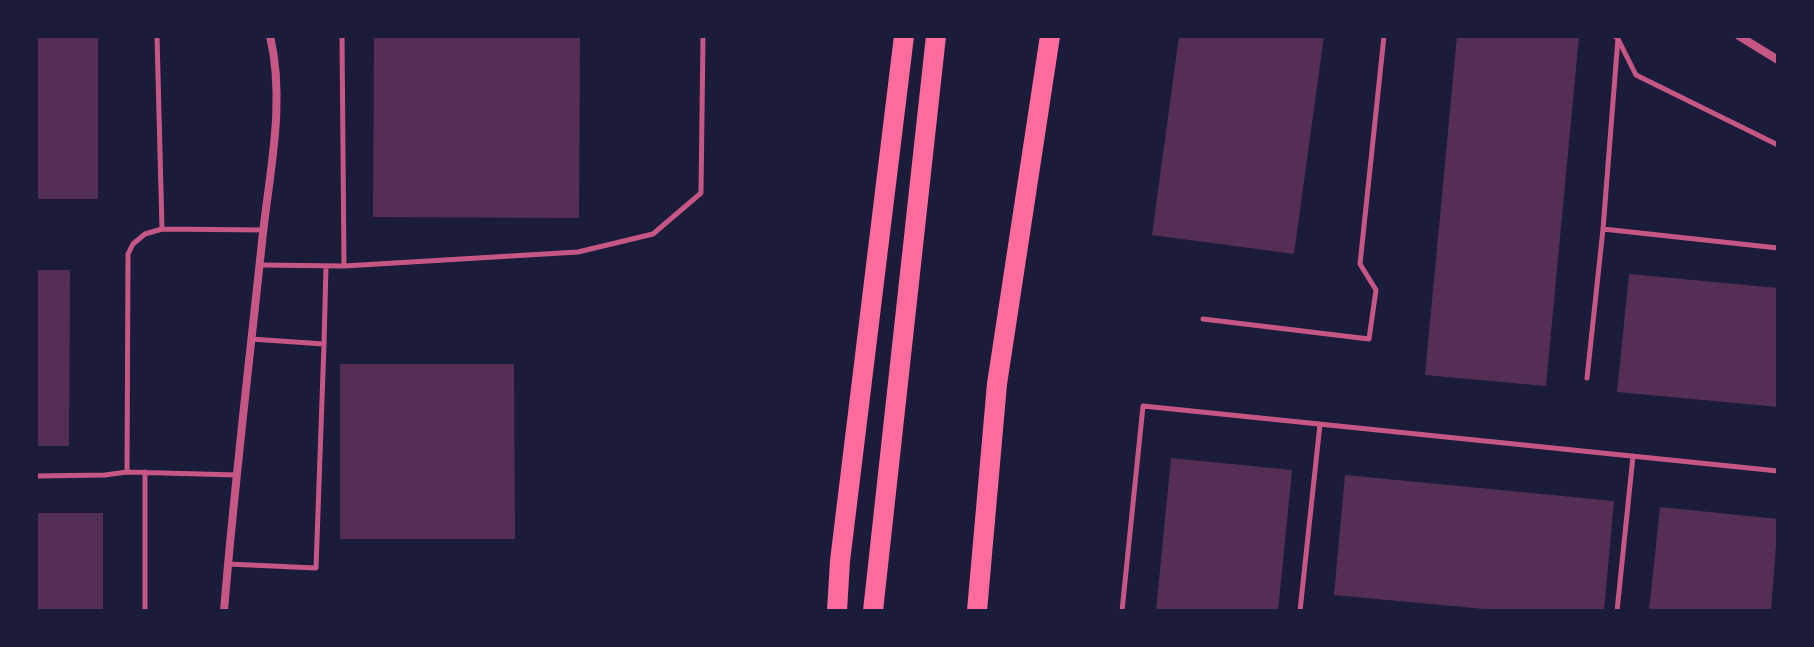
<!DOCTYPE html>
<html>
<head>
<meta charset="utf-8">
<style>
  body { margin:0 }
  #map { position:relative; width:1814px; height:647px; overflow:hidden; background:#1b1b3a; font-family:Signika,sans-serif }
  canvas { display:block }
  .frame { position:absolute; inset:0; border:38px solid #1b1b3a; pointer-events:none }
</style>
</head>
<body>
<div id="map">
<canvas width="1814" height="647"></canvas>
<div class="frame"></div>
</div>
<script>
const c = document.querySelector('canvas').getContext('2d');
c.lineJoin = 'round';
function fill(path, color) { c.fillStyle = color; c.fill(path, 'evenodd'); }
function trace(path, color, width, dash) { c.strokeStyle = color; c.lineWidth = width; c.lineCap = dash ? 'butt' : 'round'; c.setLineDash(dash || []); c.stroke(path); }
fill(new Path2D(`
  M36,36h62v163h-62z
  M374,36h206l-1,182 -206,-1z
  M1179,36h145l-30,218 -142,-19z
  M1457,36h122l-33,350 -121,-11z
  M36,270h34l-1,176h-33z
  M1629,274l149,14v119l-161,-15z
  M340,364h174l1,175h-175z
  M1171,458l121,12 -14,141h-122z
  M1345,475l269,26 -10,110h-98l-172,-16z
  M1660,507l118,12 -7,92h-122z
  M36,513h67v98h-67z`), '#542f53');
trace(new Path2D(`
  M157,36l5,193
  M1614,36l4,2 -15,191 175,19
  M1618,39l18,36 142,70
  M260,265l84,1 -2,-230
  M344,266l234,-14 75,-18 48,-41 2,-157
  M1203,319l166,20 7,-49 -16,-26 24,-228
  M324,344l2,-78
  M1587,378l16,-149
  M145,472v139
  M237,475l-110,-3 1,-218 5,-10 12,-10 17,-5 101,1
  M36,476l69,-1 22,-3
  M228,564l88,4 8,-224 -73,-5
  M1122,611l21,-205 635,65
  M1300,611l20,-187
  M1617,611l16,-155`), '#c65784', 5);
trace(new Path2D(`
  M1739,36l39,24
  M224,611c10,-123 25,-246 38,-369 7,-69 24,-138 8,-206`), '#c65784', 8);
trace(new Path2D(`
  M837,611l3,-50 64,-525
  M873,611l63,-575
  M977,611l20,-227 53,-348`), '#ff6b9d', 20);
</script>
</body>
</html>
